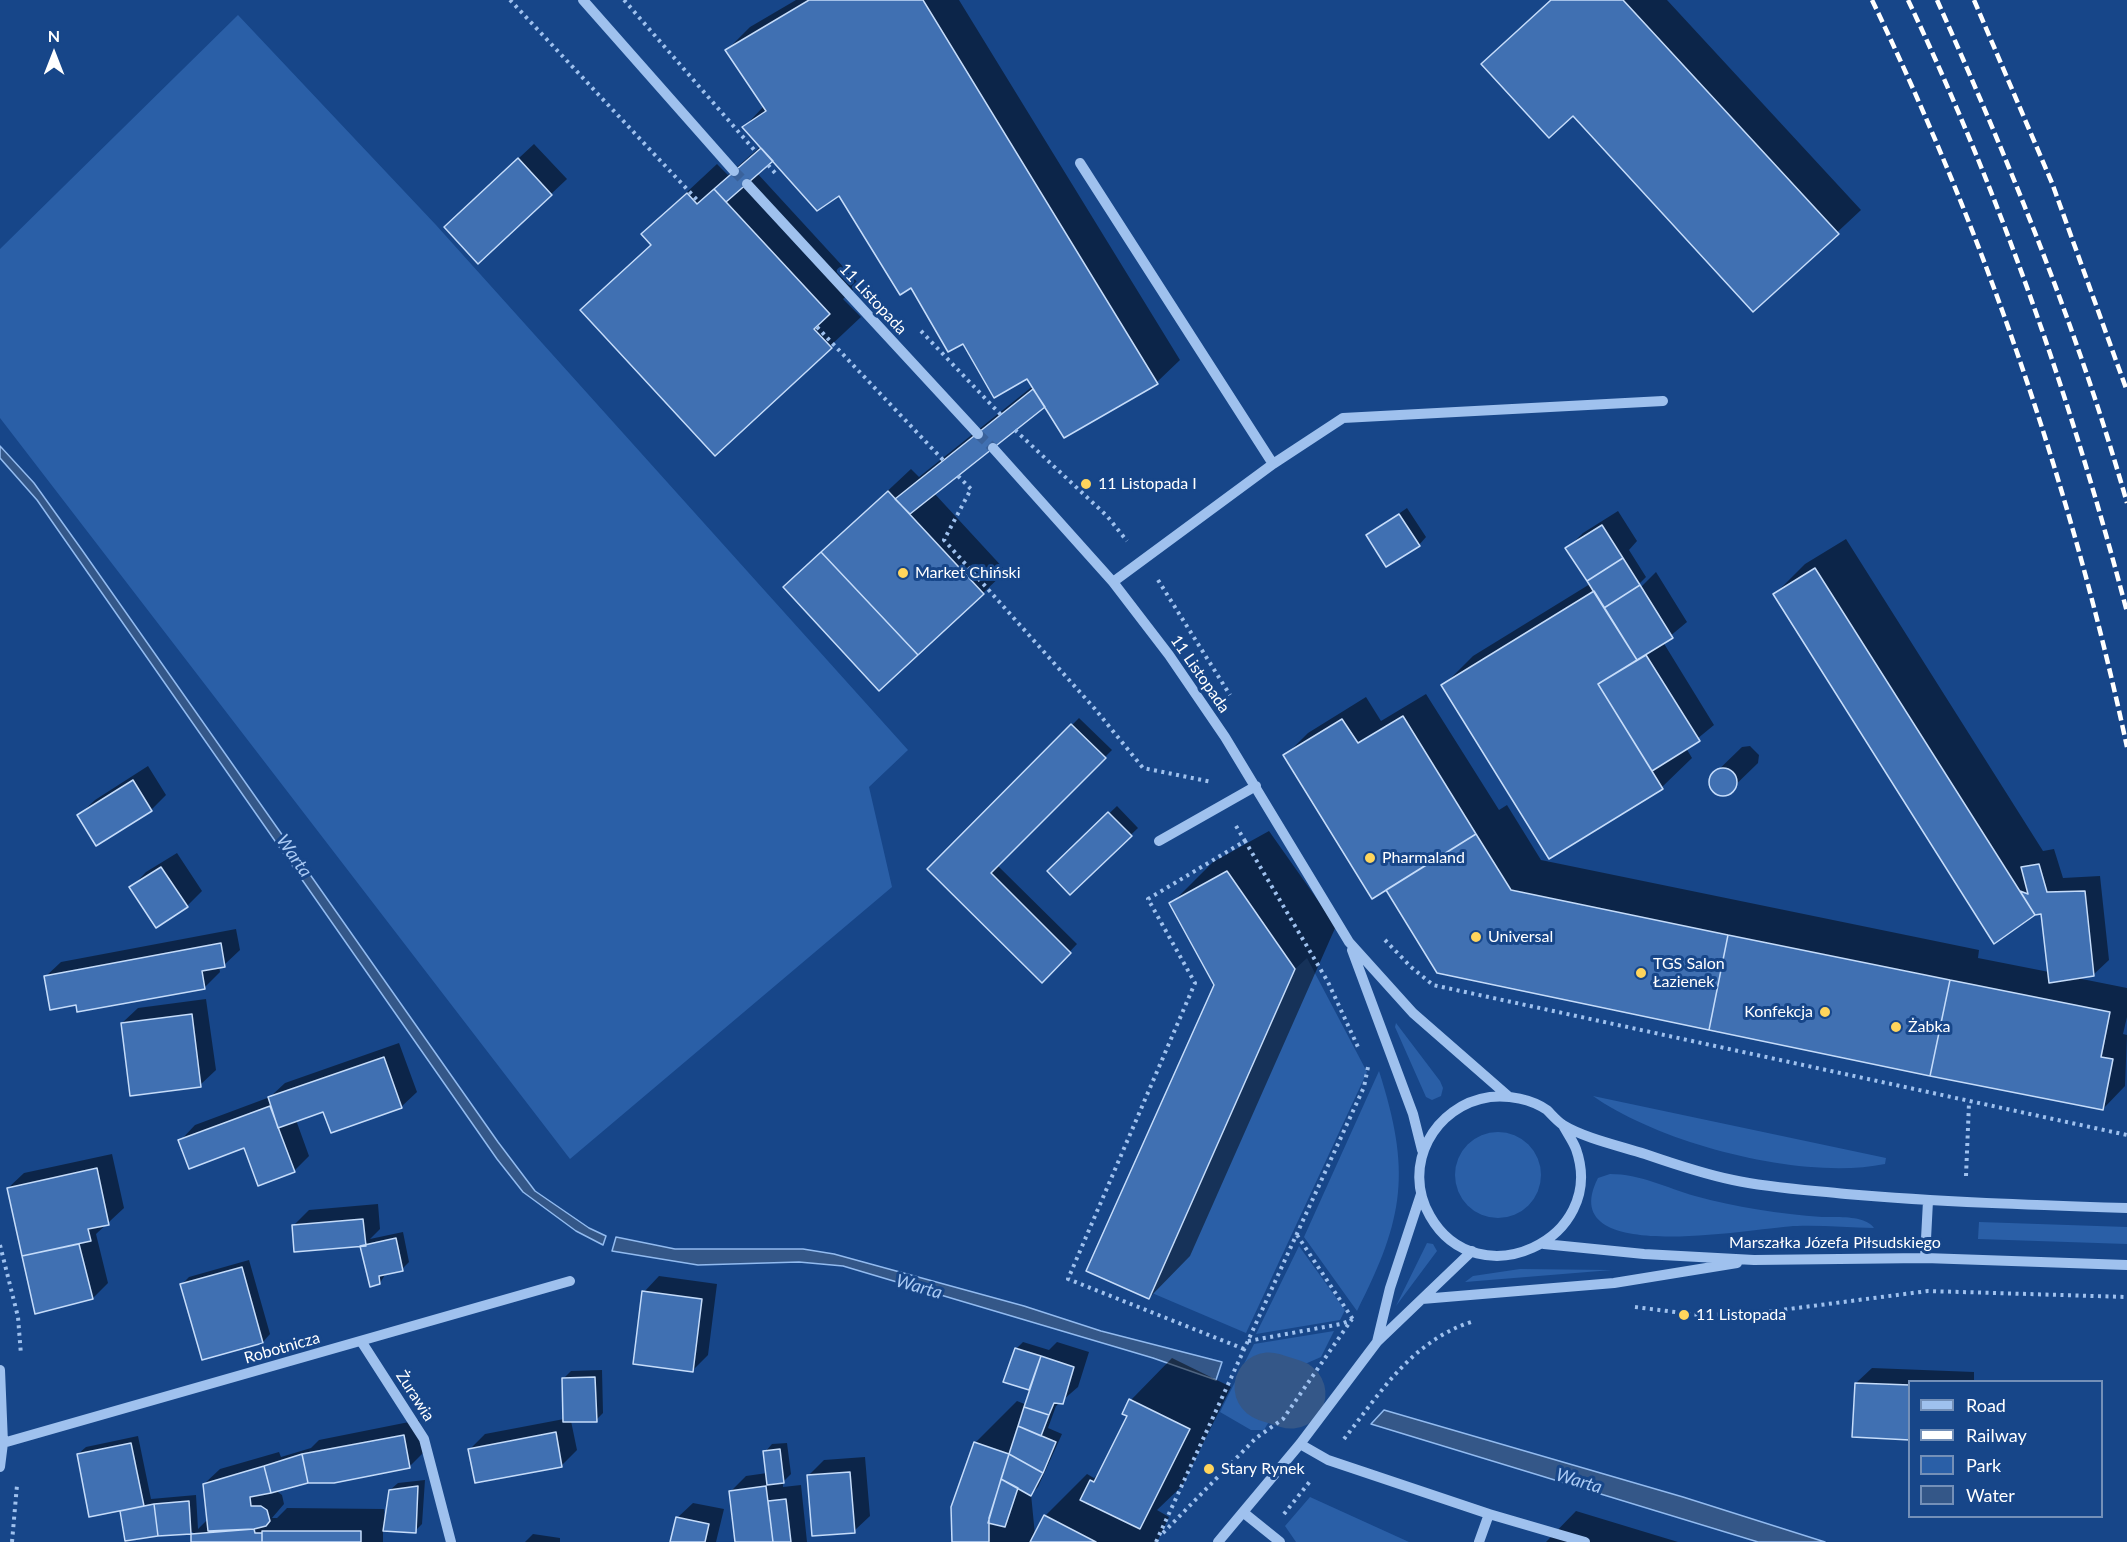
<!DOCTYPE html>
<html>
<head>
<meta charset="utf-8">
<style>
  body { margin:0 }
  #map { position:relative; width:2127px; height:1542px; overflow:hidden; background:#174689; font-family:Lato,sans-serif }
  canvas { display:block }
  .legend { position:absolute; left:1908px; top:1380px; width:195px; height:138px; box-sizing:border-box; background:#174689; border:2px solid #7490b8; margin:0; padding:8px 10px; list-style:none; font-size:18px; color:#fff }
  .legend li { display:flex; align-items:center; gap:12px; height:30px }
  .legend b { width:30px; border:2px solid #7490b8 }
  .north { position:absolute; left:24px; top:24px; width:60px; height:60px; -webkit-text-stroke:4px #174689; paint-order:stroke; rotate:0deg; font-size:16px; font-weight:700; line-height:24px; text-align:center; color:#fff }
  .north::after { content:''; display:block; margin:auto; width:21px; height:27px; background:#fff; clip-path:polygon(50% 0,100% 100%,50% 72%,0 100%) }
</style>
</head>
<body>
<div id="map">
<canvas width="2127" height="1542"></canvas>
<ul class="legend">
<li><b style="height:8px;background:#9fc1ee"></b>Road</li>
<li><b style="height:8px;background:#fff"></b>Railway</li>
<li><b style="height:16px;background:#2a5fa7"></b>Park</li>
<li><b style="height:16px;background:#345788"></b>Water</li>
</ul>
<div class="north">N</div>
</div>
<script>
const c = document.querySelector('canvas').getContext('2d');
c.lineJoin = 'round';
function fill(path, color) { c.fillStyle = color; c.fill(path, 'evenodd'); }
function trace(path, color, width, dash) { c.strokeStyle = color; c.lineWidth = width; c.lineCap = dash ? 'butt' : 'round'; c.setLineDash(dash || []); c.stroke(path); }
function write(font, color, halo, rows, align = 'center') {
  c.font = font + ' Lato,sans-serif'; c.lineWidth = 6; c.setLineDash([]); c.textBaseline = 'middle'; c.strokeStyle = halo; c.fillStyle = color; for (const [text, x, y, turn = 0] of rows) {
    c.save(); c.translate(x, y); c.rotate((+turn || 0) * Math.PI / 180); c.textAlign = isNaN(turn) ? turn : align; if (halo) c.strokeText(text, 0, 0); c.fillText(text, 0, 0); c.restore();
  }
}
fill(new Path2D(`
  M238,15l198,210 472,525 -39,37 23,100 -322,272 -570,-741v-169z
  M1307,958l60,114 -121,261 -94,-40 143,-324z
  M1396,1023l44,58 3,7 -2,8 -9,4 -6,-3 -31,-70z
  M1379,1071c32,100 26,146 -22,240l-53,-74z
  M1593,1096l293,62 -1,6c-82,17 -224,-20 -292,-68z
  M1455 1175a43 43 0 1 1 86 0a43 43 0 1 1-86 0Z
  M1610,1174c30,0 57,14 85,22 40,11 85,18 127,21 14,0 44,-2 52,11 -25,0 -51,-3 -77,-2 -35,0 -246,44 -199,-48z
  M1979,1222l148,5v17l-149,-5z
  M1427,1243l6,1 4,7 -41,55z
  M1299,1246l46,64 -5,10 -84,14z
  M1520,1269l92,1 -147,12 8,-6z
  M1334,1331l-13,26 -39,17 -12,21 8,11 -14,24h-13l-31,-18 34,-68z
  M1310,1497l99,45h-113l-11,-16z`), '#2a5fa7');
const water = new Path2D(`
  M0,446l34,37 48,67 416,592 37,49 54,37 17,8 -3,9 -27,-14 -53,-39 -26,-33 -460,-659 -37,-42z
  M616,1237l59,12h128l31,5 190,52 77,25 121,31 -6,18 -63,-22 -310,-92 -44,-4 -101,3 -86,-14z
  M1384,1410l299,87 142,45h-67l-387,-118z`);
fill(water, '#345788');
trace(water, '#92bbf0', 1.5);
fill(new Path2D(`
  M796,0h163l221,360 -23,22 -93,54 -19,-31 -111,88 72,78 -23,22 -198,-6 126,-118 8,8 114,-91 -6,-9 -116,-91 -71,-92 -67,-35 -16,14 102,111 -16,15 18,18 -146,137 -133,-144 70,-66 -9,-10 30,-29 44,-41 11,11 33,-29 -17,-19 20,-21 -37,-56 23,-23z
  M1552,0h115l194,210 -107,100z
  M534,144l33,35 -88,83 -18,-50z
  M1407,508l19,29 -7,8 -52,-9z
  M1618,511l19,30 -8,9 17,27 -7,7v5l17,-17 31,50 -24,20 51,83 -28,23 6,10 -30,29 -113,70 -106,-171 30,-30 117,-72 -23,-35 16,-16z
  M1846,539l197,312 11,-2 9,29 37,-2 9,84 -16,15 -16,3 50,10v29l-4,17 4,1 -2,51 -22,23 -716,-221 -102,-132 23,-23 58,-36 15,24 45,-27 73,116 8,-5 34,55 438,90 -1,8 71,14 -7,-59h-8l-40,29 -219,-348 30,-30z
  M1079,718l33,32 -115,115 80,79 -35,37 -113,-112z
  M1750,746l9,9 -1,8 -33,32 -8,-2 -5,-5v-12l30,-29z
  M148,766l18,29 -15,15 -72,5 16,-15z
  M1117,806l21,22 -68,65 -21,-22z
  M1269,831l67,95 -146,330 -41,42 67,-313 -45,-81 42,-42z
  M177,853l25,38 -15,15 -56,-18 15,-16z
  M236,929l4,21 -16,15 -5,1 1,6 -16,16 -127,15 -32,-26 16,-15z
  M206,999l10,71 -16,15 -78,-62 16,-15z
  M399,1043l18,49 -16,15 -77,3 -28,10 13,36 -15,15 -49,-25 -65,-5 15,-16 75,-28 15,-14z
  M112,1154l12,54 -28,26 12,49 -15,15 -57,14 -28,-124 16,-15z
  M378,1204l2,25 -10,10 33,-7 6,30 -7,7 -16,4 -6,10 -18,-36 -69,-21 16,-16z
  M249,1260l21,74 -7,8 -60,16 -21,-74 7,-7z
  M659,1276l58,8 -9,71 -15,15 -49,-78z
  M1023,1342l26,8 8,-8 32,10 -11,35 -22,19 -8,22 14,6 -24,53 -7,7 4,41 10,-19 42,-42 7,4 7,-7 28,-56 -5,-2 7,-13 41,-42 59,29 -49,99 -25,24 12,7 -12,25h-204l-1,-35 23,-64 42,-42 10,4 6,-21 -4,5 -13,-40z
  M1872,1368l102,4v10h-64v56l-54,-55z
  M602,1370l1,43 -7,7 -25,1 6,29 -15,15 -92,-16 15,-15 79,-15 -1,-40 8,-8z
  M419,1420l6,31 -16,16 -101,15 -33,8 7,5 2,9 -12,14h5l10,-10 97,1 1,15 5,-34 8,-7 27,-3 -3,44 -7,7 -32,-2v13h-190v-10l-67,7 -5,-30 -43,-55 8,-7 52,-11 13,63 45,-4 2,34 10,-10 -4,-35 16,-15 59,-17 2,5 30,-9 8,-8z
  M787,1443l4,31 -8,8v5l18,-2 6,57h-71l-5,-51 15,-15 21,-3 -2,-21 7,-8z
  M865,1457l5,59 -16,15 -46,-55 16,-16z
  M693,1503l31,6 -8,33h-44l5,-24z
  M1576,1511l102,31h-132z
  M533,1534l27,4v4h-35z`), '#0007');
trace(new Path2D(`
  M1269,1387l22,7`), '#345788', 69);
const building = new Path2D(`
  M809,0h114l235,384 -94,54 -37,-59 -33,19 -31,-54 -15,8 -37,-64 -11,7 -61,-99 -22,15 -75,-84 24,-16 -41,-61z
  M1551,0h72l216,234 -86,78 -180,-196 -24,22 -68,-74z
  M761,148l12,13 -47,41 -12,-13z
  M518,158l34,37 -74,69 -34,-37z
  M714,189l116,125 -16,15 18,19 -117,108 -135,-146 71,-65 -10,-11 46,-41 10,11z
  M1033,389l12,18 -135,107 -15,-15z
  M888,491l96,103 -66,61 -97,-103z
  M1399,514l21,32 -34,21 -20,-32z
  M1602,525l21,33 -36,23 -22,-33z
  M821,552l97,103 -39,36 -96,-104z
  M1623,558l17,27 -36,23 -17,-27z
  M1815,568l220,347 -41,29 -221,-350z
  M1640,585l33,53 -36,22 -33,-52z
  M1594,591l43,69 -39,24 65,105 -114,70 -108,-174z
  M1646,655l54,86 -48,30 -54,-87z
  M1403,716l73,118 -104,65 -89,-144 59,-36 16,24z
  M1071,724l35,34 -115,115 80,80 -29,30 -115,-114z
  M1709 782a14 14 0 1 1 28 0a14 14 0 1 1-28 0Z
  M133,780l19,31 -56,35 -19,-31z
  M1108,812l24,24 -62,59 -23,-24z
  M1476,834l35,56 217,45 -19,95 -272,-57 -51,-83z
  M2039,864l8,28 38,-1 9,85 -45,7 -8,-69 -6,1 -15,-24 8,3 -7,-27z
  M161,867l27,40 -32,21 -27,-41z
  M1227,871l68,98 -146,330 -63,-28 128,-286 -45,-82z
  M1728,935l222,45 -20,96 -221,-46z
  M221,943l4,24 -23,4 3,18 -128,23 -1,-7 -26,5 -6,-34z
  M1950,980l160,32 -9,45 12,2 -10,51 -173,-34z
  M192,1014l9,73 -71,9 -9,-73z
  M384,1057l18,51 -71,25 -8,-21 -45,16 -10,-31z
  M270,1106l25,66 -37,14 -14,-38 -55,21 -11,-29z
  M97,1168l12,57 -21,4 3,12 -69,15 -15,-68z
  M363,1219l3,27 -72,6 -2,-27z
  M396,1238l7,33 -24,5 1,8 -10,3 -10,-41z
  M79,1244l14,55 -58,15 -13,-58z
  M242,1267l21,76 -61,17 -22,-76z
  M642,1291l60,8 -9,73 -60,-8z
  M1015,1348l26,8 -12,34 -26,-8z
  M1041,1356l33,11 -11,37 -9,-1 -5,12 -25,-8z
  M595,1377l2,45h-34l-1,-44z
  M1855,1383l55,2v55l-58,-3z
  M1129,1399l61,30 -50,100 -60,-29 10,-20 4,2 33,-66 -5,-2z
  M1024,1407l25,8 -8,21 -23,-10z
  M1018,1426l38,16 -13,31 -34,-19z
  M556,1432l6,35 -87,16 -7,-34z
  M404,1435l6,33 -76,15h-26l-6,-29z
  M974,1442l35,12 -20,64v24h-37l-1,-35z
  M131,1443l13,63 -55,11 -12,-63z
  M780,1449l4,34 -17,2 -4,-34z
  M302,1454l6,29 -37,10 -7,-27z
  M1009,1454l34,19 -12,23 -30,-17z
  M264,1466l7,27 -21,4 1,9h10l6,4 3,11 -4,5 -12,3 -46,2 -5,-47z
  M850,1472l5,61 -43,3 -5,-61z
  M1001,1479l17,9 -13,39 -17,-4z
  M418,1486l-2,47 -33,-2 6,-41z
  M766,1486l7,56h-38l-6,-51z
  M786,1499l5,43h-18l-5,-41z
  M189,1501l2,33 -33,2 -4,-32z
  M154,1504l4,32 -33,5 -5,-30z
  M1044,1515l52,27h-66z
  M676,1517l33,7 -4,18h-35z
  M254,1529l1,4h7v9h-71v-8z
  M262,1531h99v11h-99z`);
fill(building, '#4070b2');
trace(building, '#c5dcfa', 1.5);
trace(new Path2D(`
  M734,171l13,13
  M978,434l15,14`), '#3a629b', 10, [10, 5]);
trace(new Path2D(`
  M510,0l189,202
  M624,0l132,152
  M768,165l8,9
  M817,327l127,134
  M921,331l80,84
  M1015,430l92,86 20,25
  M958,476l13,13 -27,51 151,169 48,59 69,14
  M1158,580l72,115
  M1236,826l9,15
  M1385,940l26,27 22,18 694,150
  M1966,1176l3,-73
  M1297,1235l57,86
  M0,1245l18,72 3,38
  M1635,1307l64,8 59,-2 170,-22 199,6
  M1248,1341l93,-17 11,-4
  M1244,1349l-176,-70 127,-296 -47,-84 97,-58 83,141 30,65
  M1344,1439c37,-47 67,-97 127,-117
  M1284,1514l27,-34
  M1163,1533l93,-95 27,-19 69,-100
  M12,1542l5,-57
  M1156,1542l208,-455 4,-20`), '#9fc1ee', 4, [3, 4.5]);
trace(new Path2D(`
  M583,0l151,171
  M1080,163l193,301
  M747,184l231,250
  M993,448l120,134 56,73 56,82 124,205 64,71 95,83
  M1113,582l160,-118 70,-46 320,-17
  M1159,841l97,-55
  M1352,950l61,164 9,36
  M1563,1125c4,8 10,16 13,24 32,91 -99,150 -146,67 -29,-50 4,-111 60,-119 19,-2 41,2 57,13 5,5 10,11 16,15 21,13 57,21 82,29 29,10 58,20 88,26 37,8 75,10 113,14 93,8 187,11 281,14
  M1544,1244l100,10 110,6 171,-2 202,7
  M1925,1258l3,-57
  M1422,1299l192,-16 123,-20
  M361,1341l63,98 27,103
  M1377,1342l13,-54 31,-94
  M0,1370l3,73 -3,24
  M3,1443l567,-162
  M1300,1444l28,16 161,54 -10,28
  M1244,1513l36,29
  M1489,1514l96,28
  M1218,1542l82,-98 77,-102 95,-91`), '#9fc1ee', 10);
trace(new Path2D(`
  M1872,0c114,237 200,490 255,747
  M1908,0c93,196 164,402 219,612
  M1937,0c73,164 141,330 190,503
  M1974,0l78,183 75,208`), '#fff', 4.5, [10, 4.5]);
for (const [x, y, r, color] of [
  [1086,484,6,"#ffd55c"],
  [903,573,6,"#ffd55c"],
  [1370,858,6,"#ffd55c"],
  [1476,937,6,"#ffd55c"],
  [1641,973,6,"#ffd55c"],
  [1825,1012,6,"#ffd55c"],
  [1896,1027,6,"#ffd55c"],
  [1684,1315,6,"#ffd55c"],
  [1209,1469,6,"#ffd55c"]
]) { const dot = new Path2D(); dot.arc(x, y, r, 0, 2 * Math.PI); c.fillStyle = color; c.fill(dot); trace(dot, '#174689', 2); }
write('16px', '#fff', '#174689', [
  ["11 Listopada",873,299,47],
  ["11 Listopada",1200,674,55],
  ["Marszałka Józefa Piłsudskiego",1835,1243],
  ["Robotnicza",282,1348,-16],
  ["Żurawia",415,1396,57]
]);
write('16px', '#fff', '#174689', [
  ["11 Listopada I",1098,484],
  ["Market Chiński",915,573],
  ["Pharmaland",1382,858],
  ["Universal",1488,937],
  ["TGS Salon",1653,964],
  ["Łazienek",1653,982],
  ["Konfekcja",1813,1012,"right"],
  ["Żabka",1908,1027],
  ["11 Listopada",1696,1315],
  ["Stary Rynek",1221,1469]
], 'left');
write('italic 18px', '#abcbf5', '#174689', [
  ["Warta",294,856,55],
  ["Warta",919,1287,16],
  ["Warta",1579,1481,17]
]);
</script>
</body>
</html>
